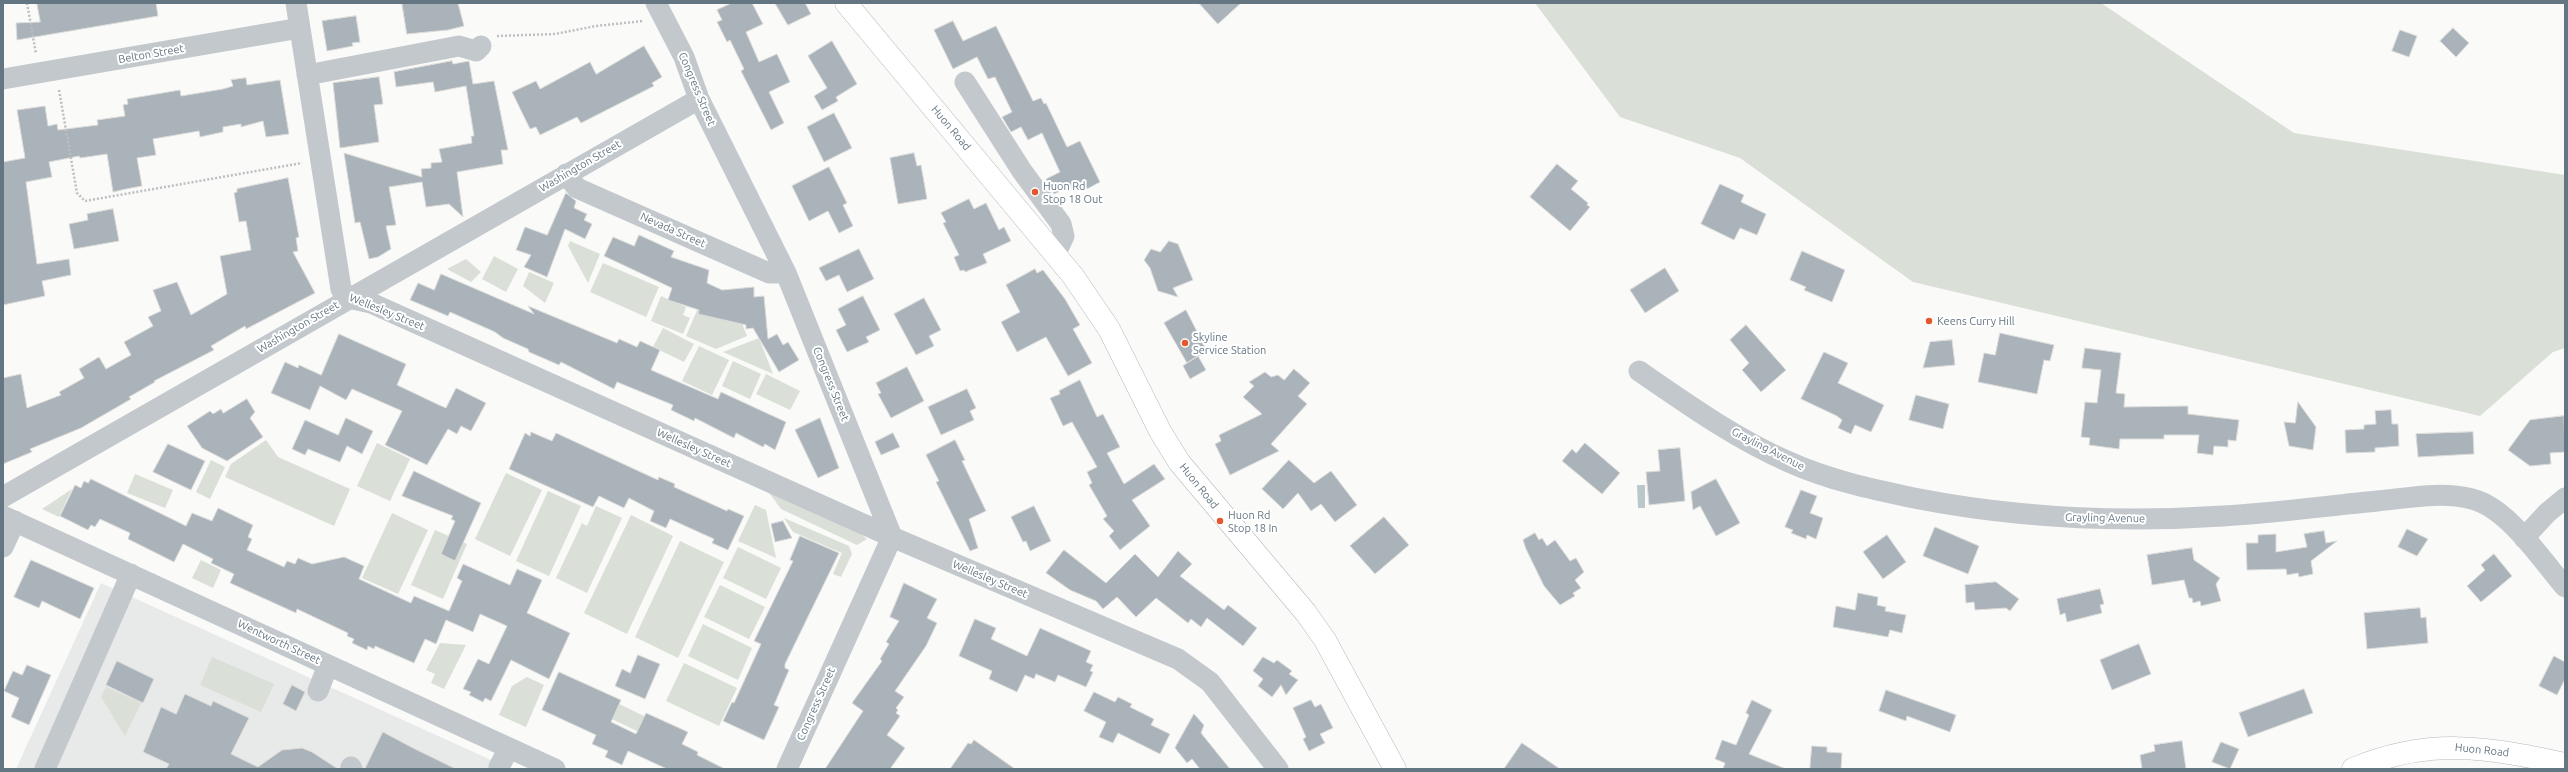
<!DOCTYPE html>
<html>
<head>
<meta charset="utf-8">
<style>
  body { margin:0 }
  #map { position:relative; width:2568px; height:772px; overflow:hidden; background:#fafaf8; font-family:Ubuntu,sans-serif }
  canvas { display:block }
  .frame { position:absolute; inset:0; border:4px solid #657683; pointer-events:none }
</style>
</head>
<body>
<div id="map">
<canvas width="2568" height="772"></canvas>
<div class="frame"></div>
</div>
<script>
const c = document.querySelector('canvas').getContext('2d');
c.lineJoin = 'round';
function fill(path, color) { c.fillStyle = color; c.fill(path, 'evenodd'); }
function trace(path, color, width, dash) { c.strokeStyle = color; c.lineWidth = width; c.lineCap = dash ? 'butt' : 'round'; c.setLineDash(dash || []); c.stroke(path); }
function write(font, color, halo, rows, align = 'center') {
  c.font = font + ' Ubuntu,sans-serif'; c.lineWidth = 4; c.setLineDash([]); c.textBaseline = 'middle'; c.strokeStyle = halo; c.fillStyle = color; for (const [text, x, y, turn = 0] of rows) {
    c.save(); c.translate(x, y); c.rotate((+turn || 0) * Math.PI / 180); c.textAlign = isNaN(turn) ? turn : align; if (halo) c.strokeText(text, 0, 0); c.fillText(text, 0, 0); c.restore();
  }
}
fill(new Path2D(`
  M101,583l410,186h-495z`), '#e8e9e9');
fill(new Path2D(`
  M1535,3h566l193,130 271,42v173l-12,4 -73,64 -567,-134 -173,-124 -120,-41z
  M570,241l30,13 -12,29 -20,-37z
  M494,256l24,13 -12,23 -24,-13z
  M466,259l15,13 -10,10 -24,-13z
  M603,263l56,24 -13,30 -56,-25z
  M529,272l25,11 -9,20 -22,-17z
  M661,296l25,11 -3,8 7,3 -7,16 -32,-13z
  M701,301l35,8 11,27 -31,13 -30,-13z
  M663,328l31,16 -10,18 -31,-15z
  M759,338l14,36 -50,-22z
  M699,346l30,14 -17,35 -30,-14z
  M733,361l28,13 -11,25 -28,-13z
  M766,374l34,17 -10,19 -34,-16z
  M266,440l12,17 72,32 -16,37 -109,-49 6,-13z
  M377,443l33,16 -20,42 -33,-15z
  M211,460l14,7 -15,32 -14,-7z
  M506,473l36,17 -32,66 -35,-17z
  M135,474l38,16 -8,18 -38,-15z
  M72,489l-13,28 -17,-8z
  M767,490l86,38 14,11 -10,6 -76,-36z
  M548,491l33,15 -32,70 -33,-15z
  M755,505l11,5 10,48 -38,-17z
  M596,506l26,12 -35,75 -31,-15 26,-55 5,3z
  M392,513l36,17 -30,64 -36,-16z
  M631,515l42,21 -46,98 -43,-21z
  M784,518l65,28 3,8 -11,23 -8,-3 9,-21 -49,-21z
  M435,530l32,14 -24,55 -32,-14z
  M680,541l44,21 -46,96 -43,-21z
  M738,547l43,21 -15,31 -43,-21z
  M201,560l20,10 -8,18 -21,-10z
  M720,585l45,22 -16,32 -45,-22z
  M703,624l49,24 -14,32 -50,-24z
  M440,643l26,2 -22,44 -13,-6 4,-9 -9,-4z
  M212,657l62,27 -13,28 -61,-27z
  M684,663l53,25 -18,38 -53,-25z
  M527,677l17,8 -18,42 -27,-12 13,-29z
  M106,687l35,16 -16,33 -24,-39z
  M607,698l39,19 -7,15 -40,-19z`), '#dadfd7');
fill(new Path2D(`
  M1637,485h8v23h-7z`), '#bbc7cb');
const building = new Path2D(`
  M37,3h119l2,13 -141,24 -1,-17 24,-1z
  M402,3h56l6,23 -16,4 -41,4z
  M732,3h20l11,21 -17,8 13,30 18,-8 13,28 -21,10 15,31 -13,7 -30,-59 3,-2 -14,-29 -3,2 -10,-20 5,-2 -5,-10z
  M775,3h30l6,11 -23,11z
  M1199,3h42l-23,21z
  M356,16l4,26 -8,1 1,3 -26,5 -5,-30z
  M953,21l10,20 33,-15 37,75 8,-3 3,6 2,-1 21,44 13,-6 20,41 -13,7 -3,-5 -15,7 -2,-3 -13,6 -8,-15 14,-7 -18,-39 -14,7 -7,-13 -10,5 -9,-15 10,-5 -17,-35 -7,2 -11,-22 -24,12 -19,-39z
  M2453,28l16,15 -13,14 -16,-16z
  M2400,30l17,6 -8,21 -17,-6z
  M832,41l25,43 -21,13 2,4 -16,9 -8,-14 13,-8 -19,-32z
  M644,46l18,31 -10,6 2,3 -73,37 -4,-6 -37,18 -4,-8 -6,2 -18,-37 24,-11 4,8 50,-27 6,12z
  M452,61l1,3 16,-3 4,23 21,-3 14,69h-7l2,14 -46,8 6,45 -14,-13 -23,3 -4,-25 -33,5 7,38 -10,1 5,23 -13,8 -9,2 -9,-37 -5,1 -11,-70 78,24 -1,-8 10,-1v-5l11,-1 -3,-13 33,-6 -1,-7h3l-8,-50 -31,6 -2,-10 -37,5 -2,-15z
  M379,77l4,27 -9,1 5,37 -39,6 -7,-65z
  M246,78l1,7 33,-5 9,54 -23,3 -3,-16 -22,6v-3l-18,3v5l-23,5 -1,-6 -46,8 3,16 -19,3 5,28 -16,3 -13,3 -6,-38 -27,4 -1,-2 -30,6 3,15 -26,5 11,82 32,-5 2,16 -29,6 3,15 -42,9v-143l22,-4 -8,-48 28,-4 3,20 9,-2 1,6 40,-5 -1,-5 28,-4 -2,-11 5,-1 -1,-5 53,-9 1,6 42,-7 10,-3 -2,-6z
  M834,113l18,35 -28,14 -17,-35z
  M914,153l3,13 4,-1 6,34 -29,5 -8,-46z
  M1557,164l21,17 -7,8 17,14 -1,2 3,2 -20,24 -40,-34z
  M829,167l18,36 -4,2 10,21 -14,7 -11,-22 -19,10 -17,-35z
  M288,178l11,59 -3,1 2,13 -5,1 22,41 -69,36 -1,-3 -34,20 3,4 -60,31 1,1 -26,15 2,2 -50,29 -51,21 2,3 -29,12v-86l18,-4 6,34 34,-13 -2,-3 25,-14 -5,-9 20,-12 7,12 25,-14 -7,-13 29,-16 -5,-9 13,-6 -8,-21 24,-8 14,33 36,-21 -7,-38 31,-6 -5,-29 -7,1 -5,-29 3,-1v-3z
  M1720,184l24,11 -3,7 25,12 -9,21 -17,-7 -6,12 -33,-16z
  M566,193l10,8 -2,7 13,6 -3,6 8,4 -7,15 -20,-10 -18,48 -23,-10 7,-12 -15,-5 9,-23 22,8z
  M969,199l5,10 12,-6 13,27 5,-3 7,14 -28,13 4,9 -22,9 -1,-2 -4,1 -6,-14 5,-2 -16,-32 3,-1 -5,-9z
  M113,209l6,32 -45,8 -5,-25 19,-4 -1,-6z
  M639,235l35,16 -3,6 38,13 -2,13 15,7 32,-3v10l10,-1 4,43 9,-5 6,11 5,-3 11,18 -20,12 -26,-44 -7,1v-4l-48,-11 1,-4 -31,-10 4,-12 -68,-32 9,-19 21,9z
  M1169,241l9,3 15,36 -20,8 5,9 -20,-6 -8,-23 -6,-8 7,-11 9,3z
  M859,249l15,30 -27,13 -8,-17 -13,6 -7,-13z
  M1802,251l43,19 -13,32 -28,-12 2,-3 -16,-7z
  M1665,268l14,23 -34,22 -15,-23z
  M1035,269l2,4 6,-3 22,29 15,26 -7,4 19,34 -24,13 -22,-39 -29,15 -16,-30 19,-10 -14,-27z
  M441,274l93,40 -6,-8 89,37 2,-4 18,8 3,-6 20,9 -9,20 67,29 3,-7 65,30 -11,28 -10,-6 -2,3 -27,-14 -2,5 -39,-20 -1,3 -23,-11 2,-5 -56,-23 -3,7 -53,-27 -2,3 -30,-13 -1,-3 -25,-11 -8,-6 -45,-20 -2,4 -38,-16 8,-17 16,7z
  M863,296l17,34 -14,7 3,5 -22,10 -11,-22 10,-5 -8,-16z
  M924,298l17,32 -12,6 5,10 -18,9 -22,-41z
  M1186,310l21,41 -20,12 -23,-40z
  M1746,325l40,45 -25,22 -19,-22 7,-7 -19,-23z
  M2000,333l54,12 -4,16 -6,-1 -7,34 -59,-12 6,-29 11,2z
  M339,334l67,30 -9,21 42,20 7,3 10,-20 30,15 -15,28 -10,-5 -4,8 -9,-5 -21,36 -42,-20 17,-34 -50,-22 -6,11 -26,-14 -10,24 -39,-17 14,-31 13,6 1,-3 22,10z
  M1952,340l3,25 -32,3 7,-26z
  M2085,348l36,5 -5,40 9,1 -1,13 64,-1v8l51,6 -3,21 -8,-1v7l-14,-1 -1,9 -16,-2 2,-18h-35v4h-44l-1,10 -30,-4 1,-7 -9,-1 4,-35 12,1 4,-33 -19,-2z
  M1824,352l24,11 -10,20 46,22 -13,27 -16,-7 -4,9 -13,-6 4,-8 -5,-4 -36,-17z
  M1198,356l8,14 -16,9 -7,-13z
  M907,367l17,34 -33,17 -13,-24 3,-1 -5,-10z
  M1294,369l16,14 -12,13 9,8 -36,40 8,7 -49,24 -15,-31 6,-3 -2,-6 43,-21 -19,-17 11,-11 -5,-4 16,-10 6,5 7,-2 6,5z
  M1080,380l17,37 6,-3 17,33 -13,6 17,31 30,-20 11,15 -33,21 18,26 -30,24 -11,-14 5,-5 -11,-12 4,-3 -18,-31 3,-2 -5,-11 10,-5 -25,-45 -9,4 -13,-28 10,-4 -1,-3z
  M967,389l9,19 -6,3 4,9 -33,15 -13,-28z
  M1916,395l33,9 -6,25 -34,-9z
  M247,399l8,13 -5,6 13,19 -36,24 -25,-13 -15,-22 23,-15 3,3 8,-5 2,4z
  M2298,402l18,25 -3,23 -24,-4 -5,-24 11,1z
  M2391,410l1,14h6l1,22 -24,2v4l-29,1 -1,-23 19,-1v-4l12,-1 -1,-13z
  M2564,416l1,36 -15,1 1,11 -21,2 -22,-16 22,-30z
  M346,418l27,13 -11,23 -15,-8 -7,16 -32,-13 -3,6 -13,-6 13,-29 33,15z
  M820,418l19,50 -21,10 -23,-48z
  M531,432l21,9 4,-8 102,47 1,-3 16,7 -1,3 53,24 1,-2 16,7 -16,34 -16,-7 2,-4 -44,-20 -4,9 -16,-7 4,-10 -25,-13 -5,10 -25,-12 -6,11 -84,-38 16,-36 5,3z
  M2473,432l1,22 -56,3 -2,-23z
  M893,433l7,14 -19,8 -6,-13z
  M955,440l10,20 -3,1 24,50 -17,8 9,29 -8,3 -34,-69 3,-1 -13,-26z
  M1585,443l35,30 -18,21 -40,-33 10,-12 4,4z
  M168,444l37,17 -14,29 -38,-18z
  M1680,448l5,53 -36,4 -3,-33 14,-1 -2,-21z
  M1289,460l25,23 17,-12 26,34 -22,17 -14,-18 -10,7 -13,-18 -15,16 -21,-20z
  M414,471l67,32 -26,58 -14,-7 14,-33 -4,-2 2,-3 -51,-20z
  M91,479l95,47 6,-13 20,8 6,-13 35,17 -5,12 4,2 -5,11 37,17 3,-6 8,3 3,-6 14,6 32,-7 20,9 -5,13 52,24 3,-7 35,15 13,-30 -5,-3 6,-14 47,21 7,-16 25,11 -15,33 43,20 -21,46 -38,-19 -20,41 -6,-3 -2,4 -14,-7 2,-3 -8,-3 15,-30 11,5 18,-38 -27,-12 -7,18 -27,-12 -10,24 -11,-5 -11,24 -39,-17 -1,3 -6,-3 -1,4 -15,-7 2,-4 -7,-3 1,-3 -51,-24 -1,4 -66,-30 4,-9 -23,-11 2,-4 -30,-15 -9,18 -46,-23 2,-6 -30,-14 -5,8 -4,-2 -3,5 -28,-14 15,-31 6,3 3,-7 4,2z
  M1716,479l24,44 -24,13 -16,-30 -7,4 -2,-18z
  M1801,490l16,6 -7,17 13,5 -7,21 -9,-4 -1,4 -15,-6 2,-3 -8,-3z
  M1034,506l17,35 -21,10 -4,-10 -3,1 -12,-25z
  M1384,517l25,28 -34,29 -25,-28z
  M783,521l9,17 -17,4 -4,-18z
  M1935,527l44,19 -11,28 -45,-18z
  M2407,529l21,10 -11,17 -19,-9z
  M2324,531l2,12 11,-2 -26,20 2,13 -14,3 -1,-4 -11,2 -1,-6 -39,1 -1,-27h12v-8l18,-1v18l31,-5 -3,-13z
  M1535,533l4,7 3,-2 5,8 8,-6 15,21 6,-3 8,14 -9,8 6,8 -8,5 2,3 -15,9 -16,-19 -18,-37 -3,-9z
  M1887,535l19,27 -23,17 -20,-27z
  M800,536l39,17 -54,111v4l4,2 -15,35 5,2 -15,33 -41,-19 9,-19 2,1 27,-59 -7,-3 39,-80 -3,-1z
  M2192,548l2,12 26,18 -4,6 5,17 -20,5 -1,-5 -7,2 -1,-5h-3l-5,-18 -32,5 -5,-30z
  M1064,550l42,33 29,-29 23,23 20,-26 14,13 -12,12 44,34 4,-5 29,23 -14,18 -36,-28 -6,9 -10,-8 -3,4 -32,-25 -20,19 -19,-20 -14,12 -7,-8 -26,-11 -24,-17z
  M2494,554l18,22 -31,26 -14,-16 18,-16 -4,-5z
  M31,560l63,28 -14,31 -38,-18 -3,7 -25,-11z
  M1996,582l23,17 -9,12 -4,-3 -31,2 -1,-8 -8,1 -1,-18z
  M904,583l33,16 -10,19 10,5 -11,23 -31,45 9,6 -8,11 2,2 -2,3 4,3 -13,19 18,13 -15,21h-65l38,-58 -11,-8 30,-42 -2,-2 9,-15 -3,-2 13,-21 -9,-4z
  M2100,589l4,15 -4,1 2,8 -35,9 -2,-9 -5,2 -3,-16z
  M1858,593l20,4 -1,8 9,2 -1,4 21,4 -4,18 -12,-3 -2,7 -55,-10 3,-21 19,4z
  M2420,608l1,10 5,-1 2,26 -61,6 -3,-36z
  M975,619l21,9 -5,11 36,17 13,-28 51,23 -5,11 7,3 -3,6 3,1 -7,15 -28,-12 -3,7 -19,-8 -2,5 -9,-4 -8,17 -28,-13 3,-8 -33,-15z
  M2139,644l12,30 -39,16 -12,-30z
  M638,655l22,9 -15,35 -30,-13 7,-17 8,4z
  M2554,656l11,6v17l-8,16 -18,-9z
  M1263,657l11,6 3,-3 15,11 -3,3 9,6 -12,15 -5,-10 -9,12 -14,-11 5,-7 -10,-8z
  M117,661l37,18 -11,24 -37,-18z
  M27,665l24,10 -22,50 -18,-8 8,-19 -15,-7 9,-20 9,4z
  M559,672l62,28 -10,22 25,12 10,-21 42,19 -6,12 16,8 -1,3 28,14h-58l-39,-18 -6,14 -17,-8 3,-6 -16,-7 4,-9 -54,-25z
  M292,685l13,7 -9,19 -13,-7z
  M2304,689l9,24 -65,24 -9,-24z
  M1886,690l70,25 -6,17 -43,-16 -1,5 -27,-10z
  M1094,692l21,10 3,-5 14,7 -2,3 24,12 -3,6 19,9 -10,20 -42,-21 -5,10 -14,-6 7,-15 -22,-11z
  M185,694l26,12 2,-5 36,17 -18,36 27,13 24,-17 20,-2 10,4 26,17h-172l3,-5 -26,-12 18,-45 15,7z
  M1311,700l4,7 6,-3 12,24 -13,6 5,9 -16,8 -6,-12 3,-2 -13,-29z
  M1752,700l20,10 -23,44 37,15h-63l2,-6 -10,-4 7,-19 14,5 13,-30 -3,-2z
  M1194,714l10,11 -3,8 29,36h-30l-8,-10 -5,4 -12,-15z
  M383,732l30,16 43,21h-91z
  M974,740l41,29h-65l18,-26 3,1z
  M2182,741l4,28h-44l-2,-14 15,-4 -1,-6z
  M2221,742l18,7 -9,20 -18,-7z
  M1522,743l38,26h-56z
  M1812,746l15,1v5l15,1 -1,16h-31z`);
fill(building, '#aab3b9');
trace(building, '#dcdcda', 1);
const major = new Path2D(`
  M846,3l227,273 36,53 51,102 19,31 127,151 19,27 70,129
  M2353,769c76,-32 134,-22 212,-5`);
trace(major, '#b5babe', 23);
trace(new Path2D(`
  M27,3l9,51
  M497,36l58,-2 41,-8 47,-5
  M59,90l18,103 8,8 217,-38`), '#bbbfc2', 2.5, [2, 2]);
trace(new Path2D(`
  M296,3l45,286 7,9 23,5 521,234 286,122 32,23 68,87
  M656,3l28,54 15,42 87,174 106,264 -105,232
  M307,75l152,-29 17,5 5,-5
  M3,79l297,-51
  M965,82l57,89 39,53 3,12 -8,17
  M566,174l11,14 192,85h17
  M1639,371c48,33 97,68 150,91 40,18 82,27 125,36 102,20 205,25 309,18 51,-3 103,-10 154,-15 31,-3 64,-10 95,-2 36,9 69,60 93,88
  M3,497l696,-398
  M3,516l552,253
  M2524,538l23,-25 18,-15
  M3,547l12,-26
  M318,691l10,-26
  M351,767l1,2
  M499,767l10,-19
  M45,769l86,-195`), '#c3c8cc', 21);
trace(major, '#fff', 22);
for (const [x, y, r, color] of [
  [1035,192,4,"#e4572e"],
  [1929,321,4,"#e4572e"],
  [1185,343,4,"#e4572e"],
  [1220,521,4,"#e4572e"]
]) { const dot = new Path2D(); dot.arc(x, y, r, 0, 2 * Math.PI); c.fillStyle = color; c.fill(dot); trace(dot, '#fff', 1.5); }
write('11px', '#657683', '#fff', [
  ["Belton Street",151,54,-10],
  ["Congress Street",697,89,67],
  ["Huon Road",951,128,50],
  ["Washington Street",580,166,-30],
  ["Nevada Street",673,230,24],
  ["Wellesley Street",387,312,22],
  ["Washington Street",298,327,-30],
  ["Congress Street",831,384,68],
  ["Wellesley Street",694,448,24],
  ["Grayling Avenue",1768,449,27],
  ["Huon Road",1199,486,51],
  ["Grayling Avenue",2105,518,1],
  ["Wellesley Street",990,579,23],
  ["Wentworth Street",279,642,25],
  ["Congress Street",816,704,-66],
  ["Huon Road",2482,750,6]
]);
write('11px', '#657683', '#fff', [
  ["Huon Rd",1043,186],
  ["Stop 18 Out",1043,199],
  ["Keens Curry Hill",1937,321],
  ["Skyline",1193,337],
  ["Service Station",1193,350],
  ["Huon Rd",1228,515],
  ["Stop 18 In",1228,528]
], 'left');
</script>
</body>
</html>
